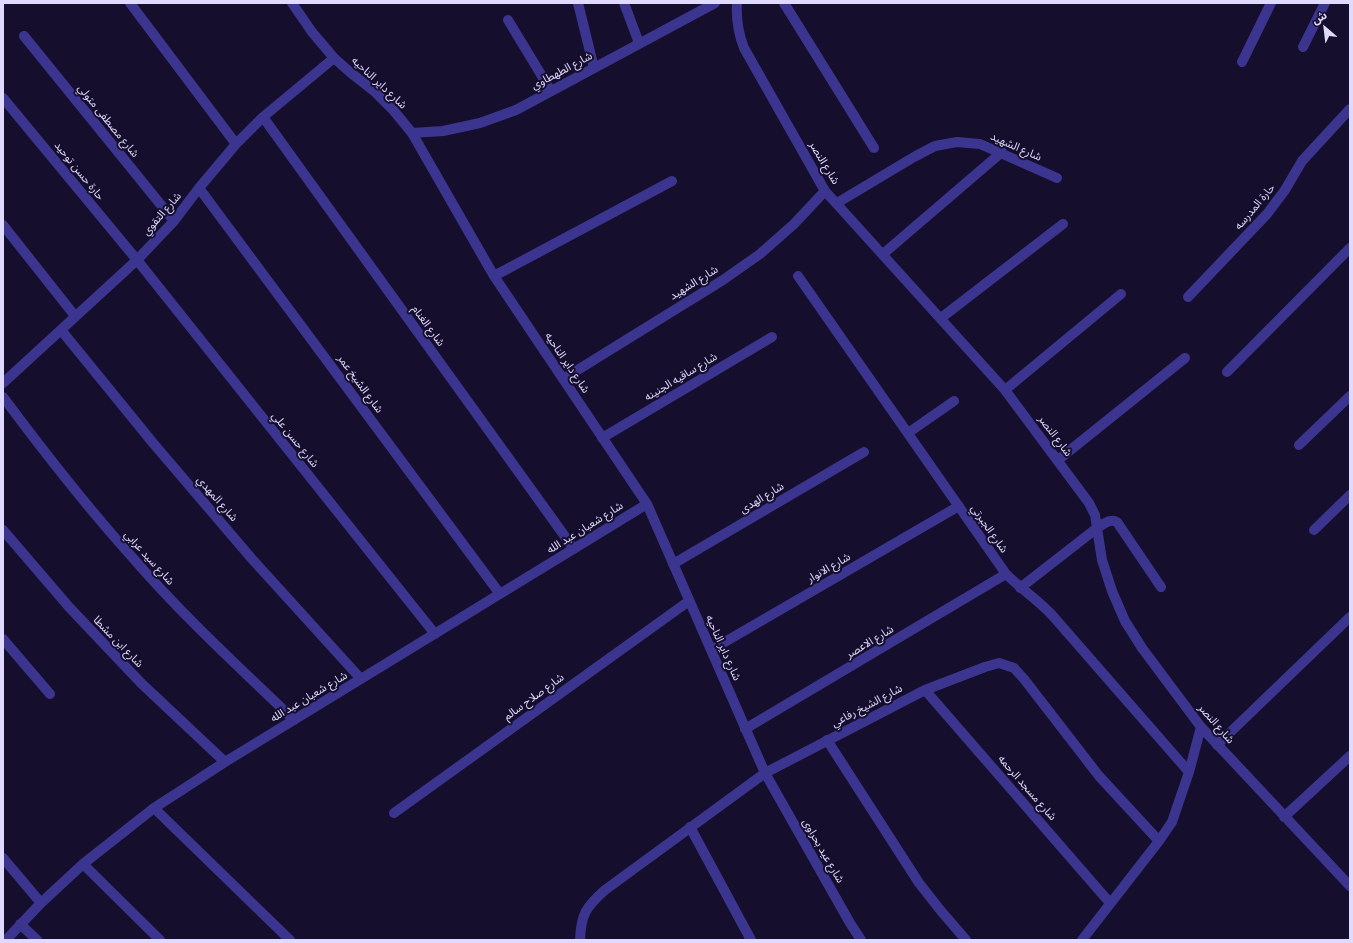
<!DOCTYPE html>
<html>
<head>
<meta charset="utf-8">
<style>
  body { margin:0 }
  #map { position:relative; width:1353px; height:943px; overflow:hidden; background:#150e2d; font-family:"IBM Plex Sans","Noto Sans Arabic",sans-serif }
  canvas { display:block }
  .frame { position:absolute; inset:0; border:4px solid #e0daff; pointer-events:none }
  .north { position:absolute; left:1305px; top:8px; width:40px; height:40px; -webkit-text-stroke:3px #150e2d; paint-order:stroke; rotate:332deg; font-size:11px; font-weight:700; line-height:16px; text-align:center; color:#e0daff }
  .north::after { content:''; display:block; margin:auto; width:14px; height:18px; background:#e0daff; clip-path:polygon(50% 0,100% 100%,50% 72%,0 100%) }
</style>
</head>
<body>
<div id="map">
<canvas width="1353" height="943"></canvas>
<div class="frame"></div>
<div class="north">ش</div>
</div>
<script>
const c = document.querySelector('canvas').getContext('2d');
c.lineJoin = 'round';
function trace(path, color, width, dash) { c.strokeStyle = color; c.lineWidth = width; c.lineCap = dash ? 'butt' : 'round'; c.setLineDash(dash || []); c.stroke(path); }
function write(font, color, halo, rows, align = 'center') {
  c.font = font + ' "IBM Plex Sans","Noto Sans Arabic",sans-serif'; c.lineWidth = 4; c.setLineDash([]); c.textBaseline = 'middle'; c.strokeStyle = halo; c.fillStyle = color; for (const [text, x, y, turn = 0] of rows) {
    c.save(); c.translate(x, y); c.rotate((+turn || 0) * Math.PI / 180); c.textAlign = isNaN(turn) ? turn : align; if (halo) c.strokeText(text, 0, 0); c.fillText(text, 0, 0); c.restore();
  }
}
trace(new Path2D(`
  M1242,62l29,-59`), '#3c3590', 10);
trace(new Path2D(`
  M130,3l106,141
  M292,3l20,29 22,26 17,15 23,18 20,20 18,22 82,143 153,228 118,269 85,150 11,17
  M578,3l16,65
  M624,3l15,40
  M737,3c-1,17 1,30 7,45l81,143 180,199 84,113 6,12 7,45 10,31 13,30 17,27 59,79 149,159
  M784,3l90,145
  M508,20l43,71
  M24,36l150,185
  M1303,47l22,-44
  M3,98l134,162 298,374
  M263,117l311,432
  M412,133l31,-2 37,-8 36,-13 199,-107
  M199,188l301,406
  M837,203l77,-46 21,-11 22,-4 23,2 77,34
  M3,225l72,91
  M883,254l119,-102
  M494,276l178,-95
  M798,276l208,298c15,15 32,26 46,41l137,157
  M1188,297l79,-83 18,-24 17,-29 48,-52
  M941,318l122,-94
  M61,330l92,113 99,116 109,120
  M1227,372l123,-124
  M563,379l160,-99 37,-26 34,-30 31,-33
  M3,383l134,-123 37,-39 25,-33 37,-44 27,-27 71,-59
  M1005,390l116,-96
  M3,397c41,55 83,109 129,160 50,58 107,110 162,163
  M908,433l46,-32
  M602,438l170,-101
  M1299,445l51,-49
  M1058,460l127,-102
  M3,530l66,77 72,76 84,79
  M1314,530l36,-35
  M673,564l191,-112
  M1020,588l77,-60c7,-4 13,-10 20,-6l44,65
  M3,639l47,55
  M711,650l248,-144
  M925,690l185,213
  M745,729l261,-155
  M827,740l92,143 22,28 25,29
  M1217,745l133,-128
  M154,808l136,132
  M394,813l295,-212
  M1284,817l66,-61
  M690,827l61,113
  M3,858l38,45
  M83,864l77,76
  M20,924l17,16
  M6,940l35,-37 42,-39 71,-56 71,-46 422,-258
  M580,940c1,-26 6,-33 25,-50l160,-117 160,-83 60,-23 14,-4 15,5 10,11 75,97 60,65
  M1082,940l77,-99 13,-19 17,-50 12,-45`), '#3c3590', 10);
write('11px', '#e0daff', '#150e2d', [
  ["شارع الطهطاوي",562,71,-28],
  ["شارع داير الناحيه",379,83,43],
  ["شارع مصطفى متولي",108,121,51],
  ["شارع الشهيد",1016,147,24],
  ["شارع النصر",824,163,59],
  ["حارة حسن توحيد",79,171,51],
  ["حارة المدرسه",1255,207,-50],
  ["شارع التقوي",162,214,-49],
  ["شارع الشهيد",694,283,-32],
  ["شارع الغنام",428,326,54],
  ["شارع داير الناحيه",567,363,56],
  ["شارع ساقيه الجنينه",681,377,-31],
  ["شارع الشيخ عمر",360,384,54],
  ["شارع النصر",1055,436,53],
  ["شارع حسن علي",295,440,51],
  ["شارع الهدى",762,498,-31],
  ["شارع المهدي",217,499,49],
  ["شارع شعبان عبد الله",585,528,-32],
  ["شارع الجبرتي",989,529,55],
  ["شارع سيد عرابي",149,558,48],
  ["شارع الانوار",829,568,-30],
  ["شارع ابن مشطا",118,642,46],
  ["شارع الاعصر",870,642,-31],
  ["شارع داير الناحيه",723,648,66],
  ["شارع شعبان عبد الله",309,697,-31],
  ["شارع صلاح سالم",534,697,-36],
  ["شارع الشيخ رفاعي",867,706,-28],
  ["شارع النصر",1216,724,49],
  ["شارع مسجد الرحمه",1027,788,49],
  ["شارع عيد بحراوى",823,851,60]
]);
</script>
</body>
</html>
